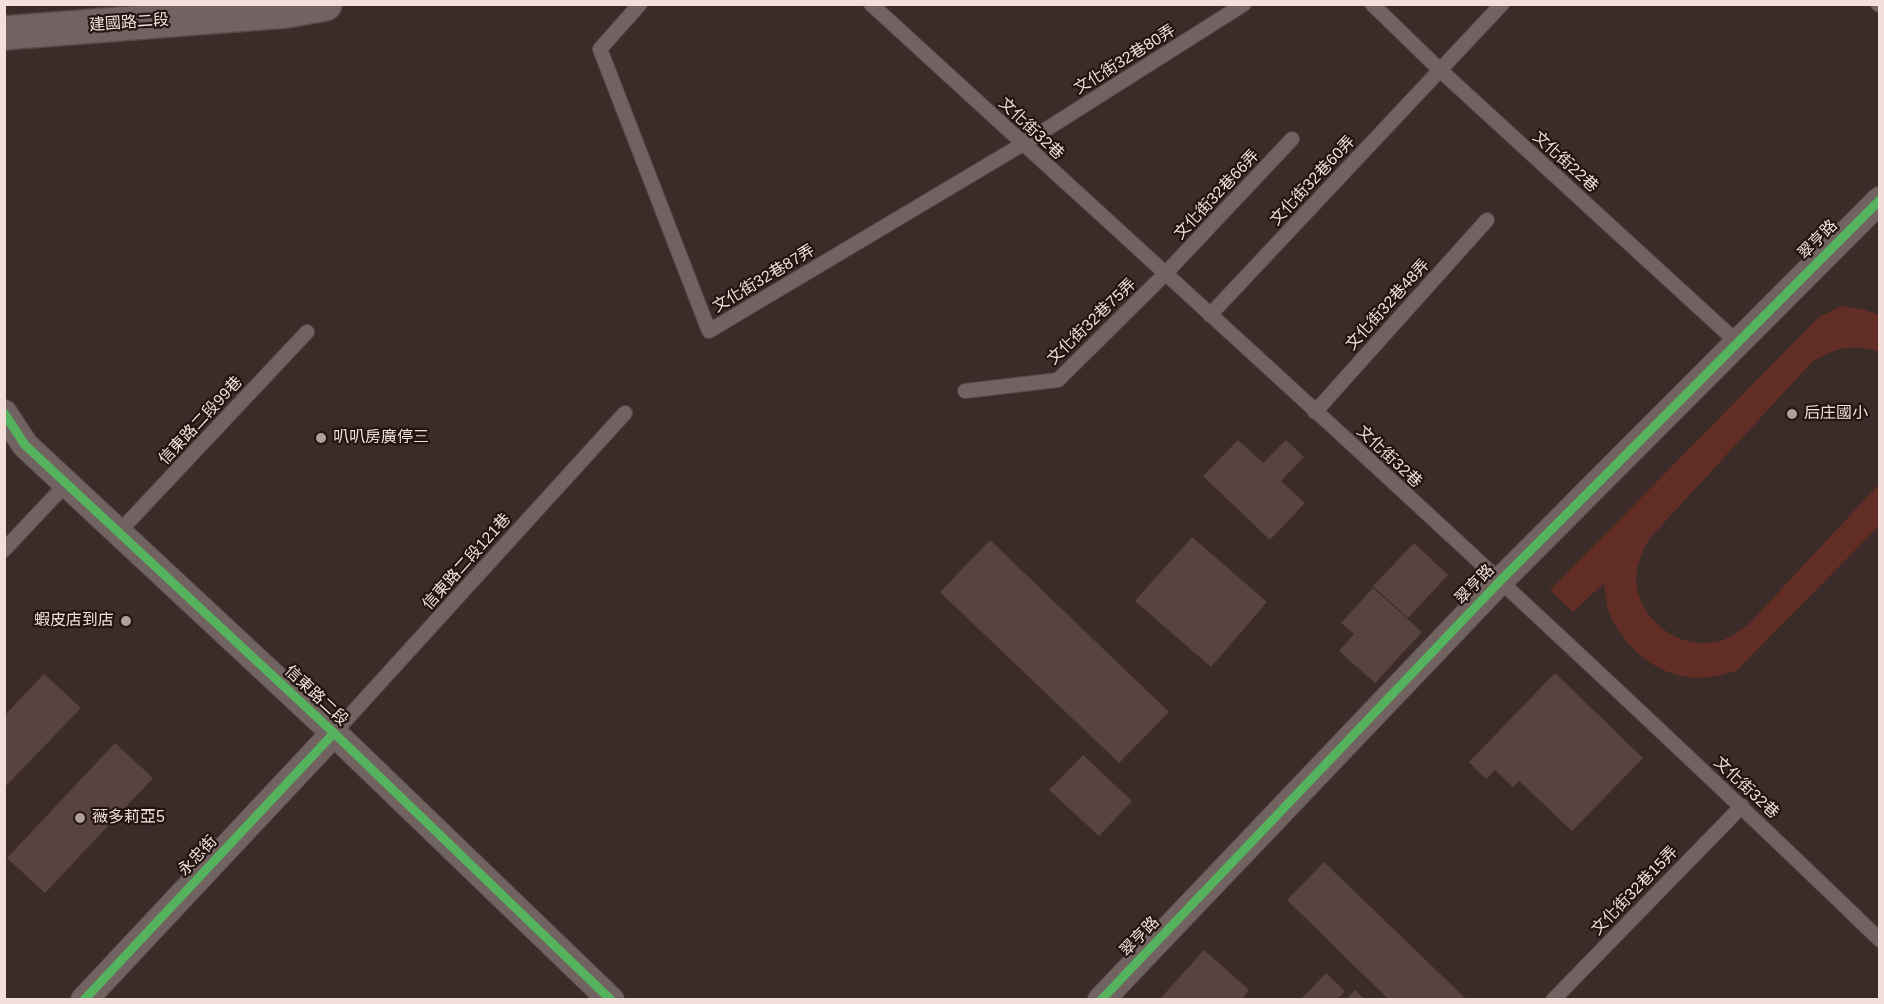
<!DOCTYPE html>
<html>
<head>
<meta charset="utf-8">
<style>
  body { margin:0 }
  #map { position:relative; width:1884px; height:1004px; overflow:hidden; background:#3b2c2a; font-family:Arial,sans-serif }
  canvas { display:block }
  .frame { position:absolute; inset:0; border:6px solid #f2dfda; pointer-events:none }
</style>
</head>
<body>
<div id="map">
<canvas width="1884" height="1004"></canvas>
<div class="frame"></div>
</div>
<script>
const c = document.querySelector('canvas').getContext('2d');
c.lineJoin = 'round';
function fill(path, color) { c.fillStyle = color; c.fill(path, 'evenodd'); }
function trace(path, color, width, dash) { c.strokeStyle = color; c.lineWidth = width; c.lineCap = dash ? 'butt' : 'round'; c.setLineDash(dash || []); c.stroke(path); }
function write(font, color, halo, rows, align = 'center') {
  c.font = font + ' Arial,"Noto Sans TC",sans-serif'; c.lineWidth = 4.5; c.setLineDash([]); c.textBaseline = 'middle'; c.strokeStyle = halo; c.fillStyle = color; for (const [text, x, y, turn = 0] of rows) {
    c.save(); c.translate(x, y); c.rotate((+turn || 0) * Math.PI / 180); c.textAlign = isNaN(turn) ? turn : align; if (halo) c.strokeText(text, 0, 0); c.fillText(text, 0, 0); c.restore();
  }
}
fill(new Path2D(`
  M1842,306l19,3 18,6v37c-24,-9 -45,-4 -67,10l-163,177c-8,15 -15,31 -12,48 7,38 46,64 83,54 10,-3 19,-10 28,-16l131,-141v42l-143,145c-12,3 -24,7 -37,7 -40,0 -73,-29 -89,-63 -4,-11 -5,-22 -6,-32l-31,29 -23,-22 269,-273z`), '#612d24');
fill(new Path2D(`
  M1238,440l25,23 23,-23 18,17 -23,24 24,22 -35,37 -67,-64z
  M1192,537l75,65 -56,65 -76,-66z
  M990,540l179,172 -50,51 -179,-171z
  M1414,543l34,32 -40,43 -35,-32z
  M1373,588l49,44 -47,51 -36,-32 15,-17 -13,-11z
  M1555,673l88,85 -71,73 -53,-50 -6,6 -18,-17 -9,9 -17,-17z
  M44,674l37,34 -77,80v-72z
  M115,743l38,35 -108,115 -38,-35z
  M1083,755l49,46 -33,35 -50,-46z
  M1324,862l111,107 32,31h-78l-10,-10 -92,-90z
  M1204,950l45,40 -8,10h-82z
  M1326,973l19,18 -9,9h-36z
  M1355,990l10,10h-20z`), '#584340');
const service = new Path2D(`
  M640,4l-40,45 109,282 314,-187 221,-140
  M871,4c338,310 679,617 1009,936
  M1372,4l68,66 298,273
  M1878,4l2,1
  M1210,315l292,-311
  M965,391l93,-11 107,-106 127,-135
  M1315,412l172,-192
  M118,533l189,-201
  M4,550l62,-66
  M334,733l291,-320
  M1553,1000l189,-194`);
const minor = new Path2D(`
  M4,413l21,32 309,288 277,267
  M84,1000l250,-267
  M1101,1000l399,-419 380,-381`);
const tertiary = new Path2D(`
  M4,33l282,-22 39,-7`);
trace(service, '#584a47', 16);
trace(minor, '#584a47', 28);
trace(tertiary, '#584a47', 36);
trace(service, '#706361', 14);
trace(minor, '#706361', 26);
trace(tertiary, '#706361', 33);
trace(new Path2D(`
  M4,413l21,32 309,288 277,267
  M84,1000l250,-267
  M1101,1000l399,-419 380,-381`), '#56b35d', 9);
for (const [x, y, r, color] of [
  [1792,414,6,"#b2a09c"],
  [321,438,6,"#b2a09c"],
  [126,621,6,"#b2a09c"],
  [80,818,6,"#b2a09c"]
]) { const dot = new Path2D(); dot.arc(x, y, r, 0, 2 * Math.PI); c.fillStyle = color; c.fill(dot); trace(dot, '#211411', 2); }
write('16px', '#f2dfda', '#211411', [
  ["建國路二段",129,23,-4],
  ["文化街32巷80弄",1125,60,-32],
  ["文化街32巷",1031,129,43],
  ["文化街22巷",1565,162,42],
  ["文化街32巷60弄",1313,181,-47],
  ["文化街32巷66弄",1217,195,-47],
  ["翠亨路",1818,240,-45],
  ["文化街32巷87弄",764,279,-31],
  ["文化街32巷48弄",1388,305,-48],
  ["文化街32巷75弄",1092,322,-44],
  ["信東路二段99巷",201,421,-47],
  ["文化街32巷",1389,457,43],
  ["信東路二段121巷",467,562,-48],
  ["翠亨路",1475,585,-46],
  ["信東路二段",316,696,43],
  ["文化街32巷",1746,788,43],
  ["永忠街",198,856,-47],
  ["文化街32巷15弄",1635,891,-46],
  ["翠亨路",1140,937,-46]
]);
write('16px', '#f2dfda', '#211411', [
  ["后庄國小",1804,414],
  ["叭叭房廣停三",333,438],
  ["蝦皮店到店",114,621,"right"],
  ["薇多莉亞5",92,818]
], 'left');
</script>
</body>
</html>
